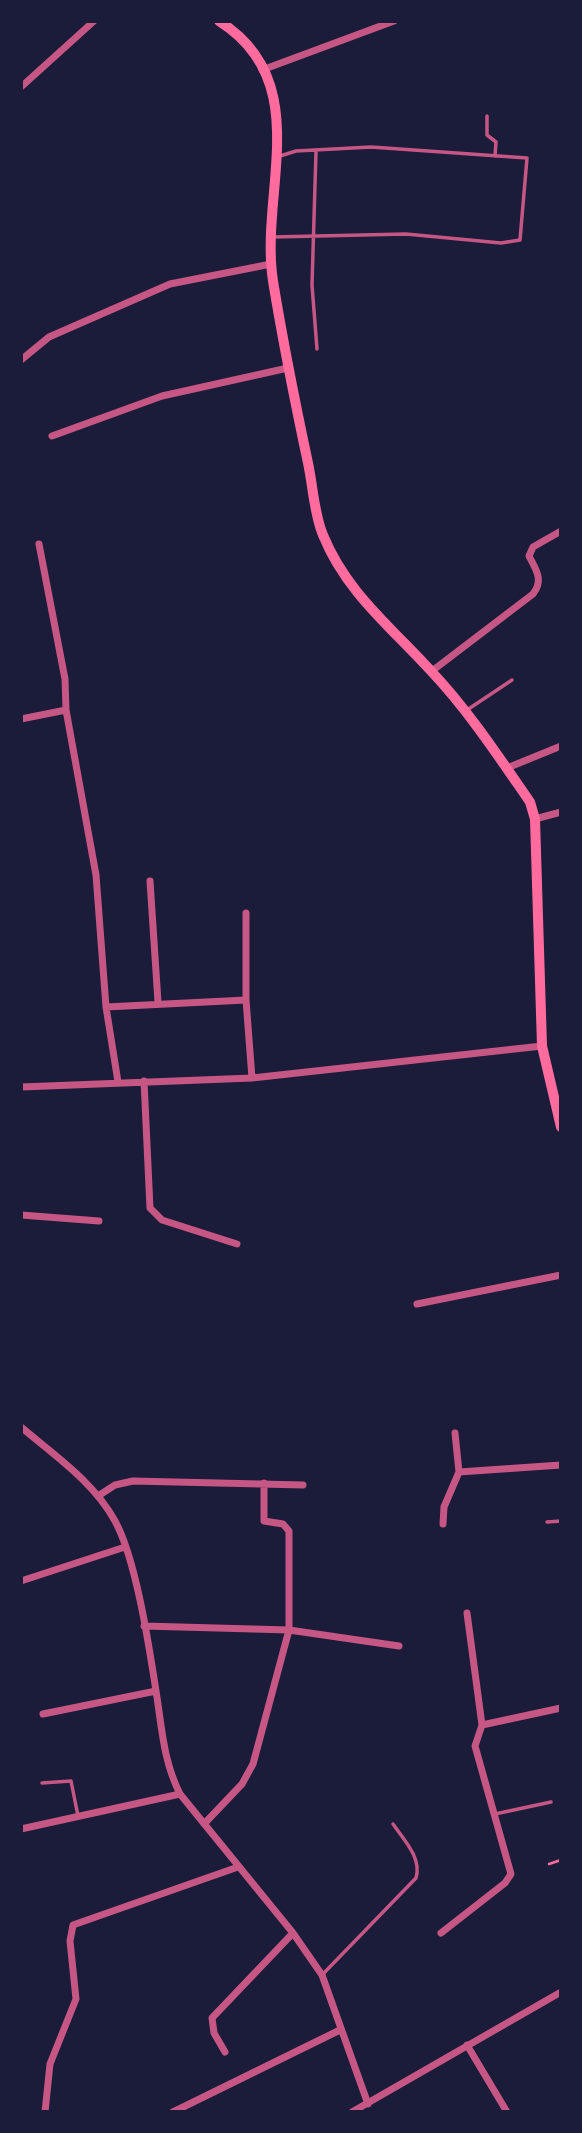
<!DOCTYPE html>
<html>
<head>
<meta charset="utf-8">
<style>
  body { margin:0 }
  #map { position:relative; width:582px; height:2133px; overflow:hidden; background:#1b1b3a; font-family:"Archivo Narrow",sans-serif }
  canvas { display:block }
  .frame { position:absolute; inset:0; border:23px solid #1b1b3a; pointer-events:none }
</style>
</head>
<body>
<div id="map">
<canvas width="582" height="2133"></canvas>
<div class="frame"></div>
</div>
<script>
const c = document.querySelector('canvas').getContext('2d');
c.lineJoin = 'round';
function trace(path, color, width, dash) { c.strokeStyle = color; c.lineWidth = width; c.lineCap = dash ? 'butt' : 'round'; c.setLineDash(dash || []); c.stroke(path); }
trace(new Path2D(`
  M549,1864l12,-4`), '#ff6b9d', 2.5);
trace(new Path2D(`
  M487,116v19l9,7 -1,14
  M316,152l-4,133 5,64
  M273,237l133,-3 95,9 19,-3 7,-82 -156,-11 -75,4 -16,5
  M467,710l45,-30
  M547,1522l14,-1
  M42,1783l29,-2 7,35
  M495,1814l56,-12
  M322,1975l94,-97c6,-20 -12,-38 -23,-54`), '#c65784', 3.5);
trace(new Path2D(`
  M262,70l132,-49
  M21,87l73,-66
  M21,360l28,-23 121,-53 101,-20
  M52,436l110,-40 126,-28
  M39,544l26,135 1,31 30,165 10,132 12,75
  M432,671l101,-77c11,-14 3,-24 -4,-38l4,-9 28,-16
  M21,719l45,-9
  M507,768l54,-22
  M535,819l26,-7
  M150,881l8,121
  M246,913v87l6,78
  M106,1007l140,-7
  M144,1081l6,127 12,12 75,24
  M21,1087l231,-9 290,-32
  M21,1215l78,6
  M417,1304l144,-29
  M21,1427c33,28 73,55 94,94 21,38 34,125 41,170 6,37 7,69 24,103l113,139 29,42 46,129
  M455,1433l4,39 102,-7
  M98,1496l17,-11 18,-4 170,4
  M443,1524l1,-17 15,-35
  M21,1581l104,-34
  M144,1626l145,4 110,16
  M43,1714l113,-23
  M482,1725l79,-17
  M204,1824l38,-40 11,-20 36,-134v-99l-6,-7 -19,-3v-38
  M21,1829l159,-35
  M441,1933l64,-50 6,-9 -36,-128 7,-21 -15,-112
  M467,2045l40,67
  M225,2052l-11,-19 -2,-15 81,-85
  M45,2112l5,-48 26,-65 -6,-58 3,-16 165,-58
  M173,2112l167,-82
  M352,2112l209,-120`), '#c65784', 7);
trace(new Path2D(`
  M219,21c97,61 40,172 54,260 10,61 22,121 35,182 5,23 6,51 15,72 23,57 68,92 108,136 37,39 68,86 99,131l5,17 7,227 19,81`), '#ff6b9d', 10);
</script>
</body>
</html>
